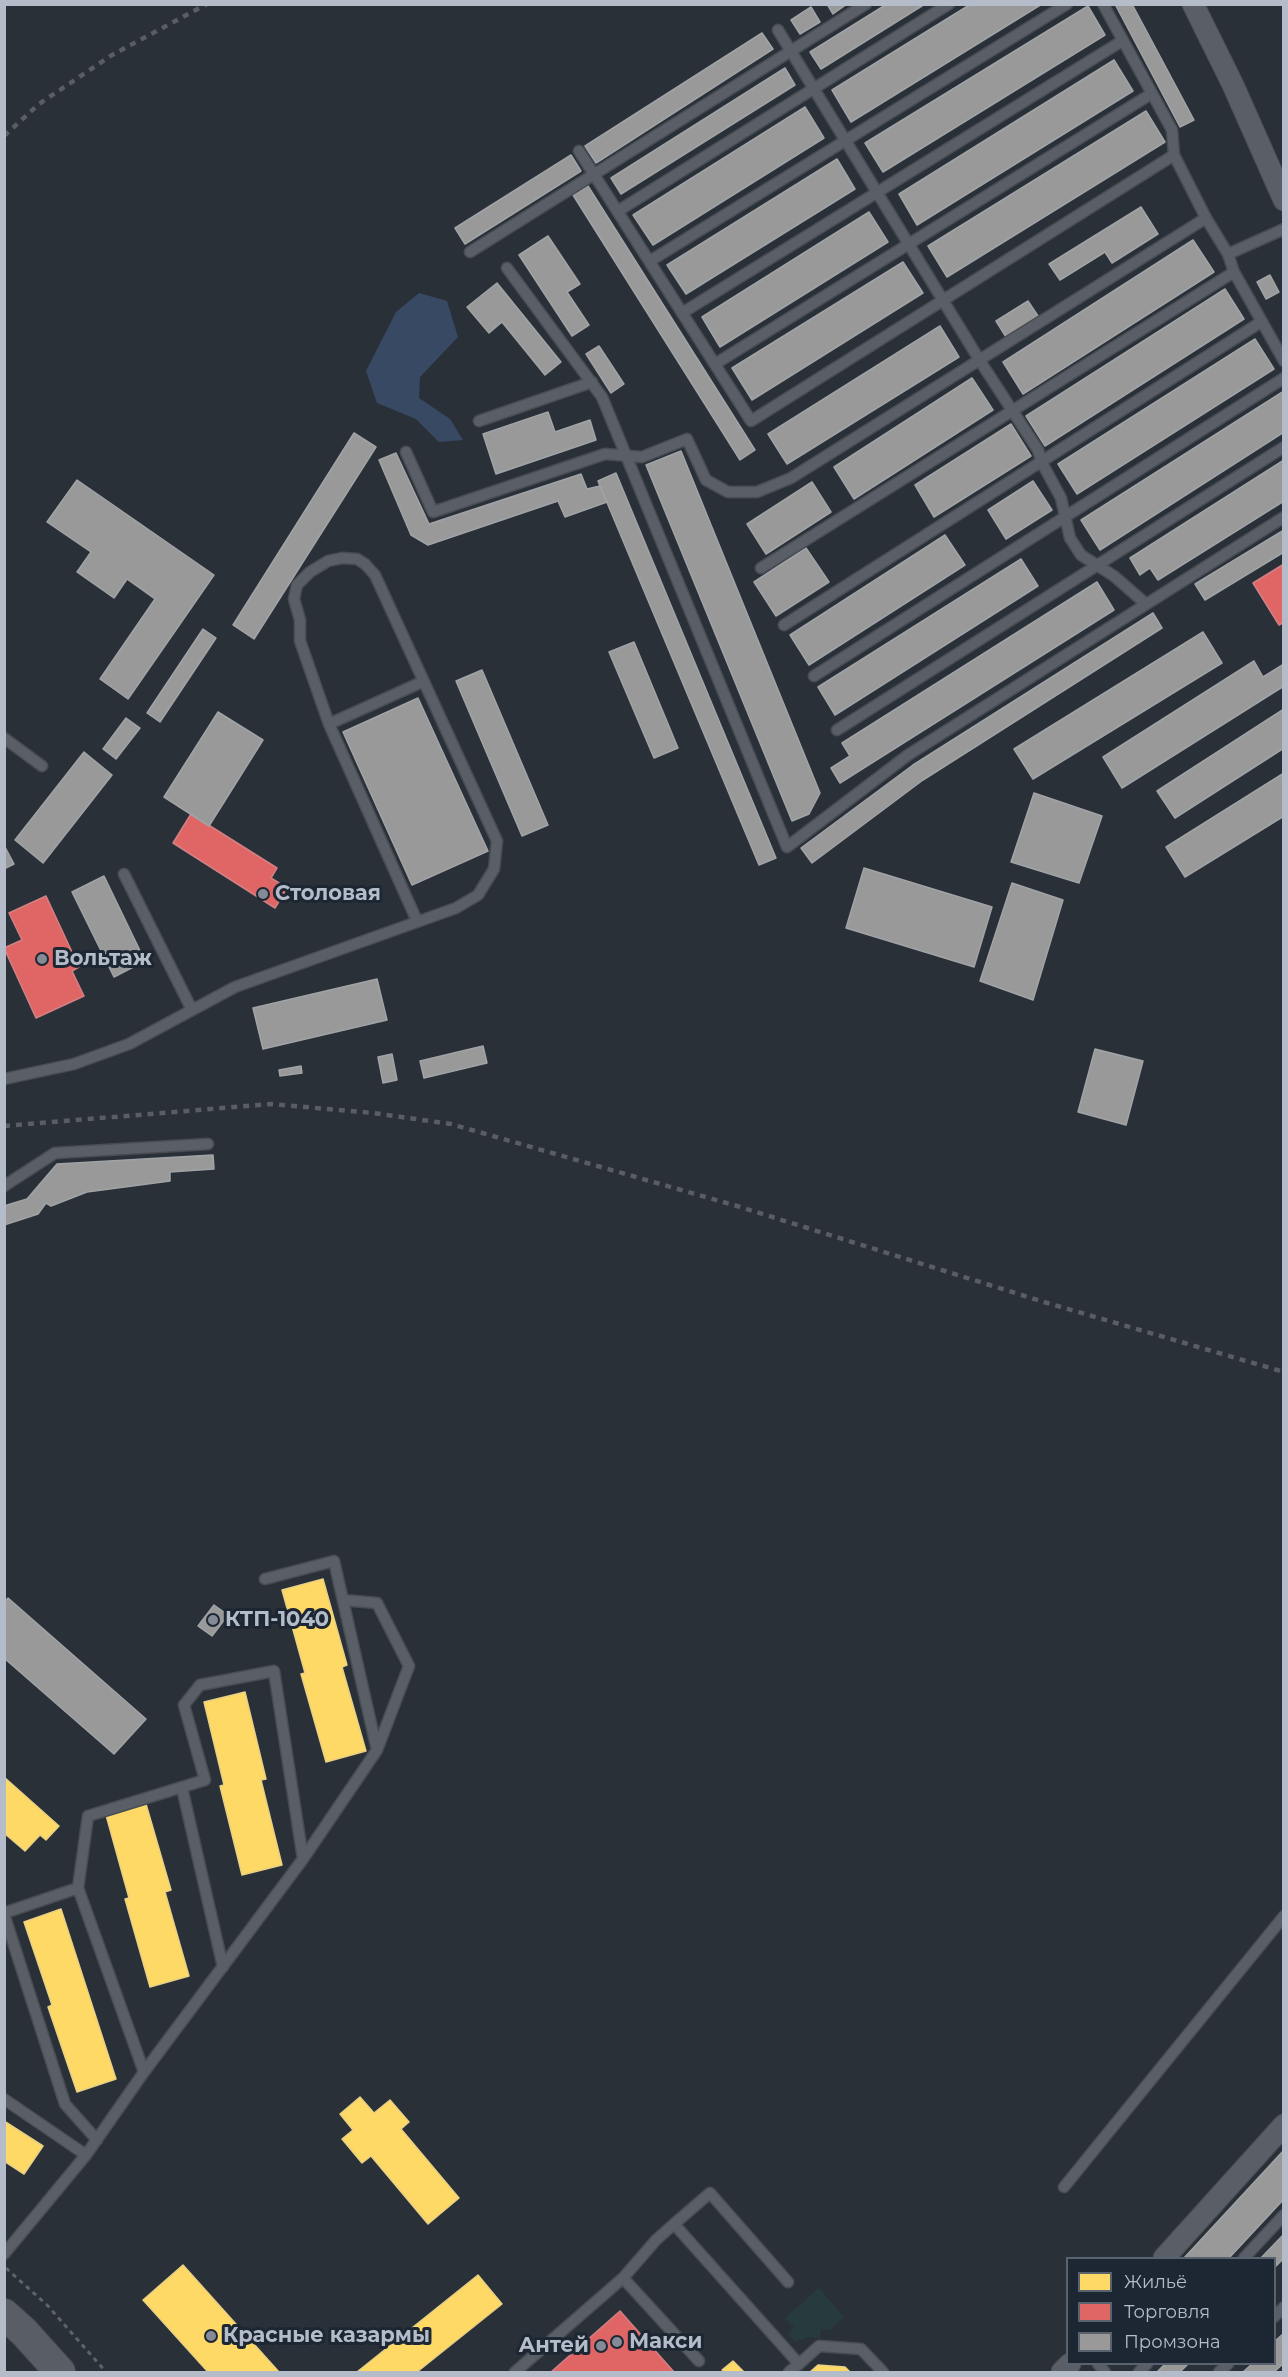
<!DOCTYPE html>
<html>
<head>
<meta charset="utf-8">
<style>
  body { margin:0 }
  #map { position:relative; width:1288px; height:2377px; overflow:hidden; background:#2a3038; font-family:Montserrat,sans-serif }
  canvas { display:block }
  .frame { position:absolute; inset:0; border:6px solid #b4bcc9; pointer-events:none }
  .legend { position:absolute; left:1066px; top:2257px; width:210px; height:108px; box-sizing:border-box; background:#1d2633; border:2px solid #59626f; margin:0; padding:8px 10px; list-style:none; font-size:18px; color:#b4bcc9 }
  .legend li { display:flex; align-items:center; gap:12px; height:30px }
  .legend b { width:30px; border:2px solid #59626f }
</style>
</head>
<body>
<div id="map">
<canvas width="1288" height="2377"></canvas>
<div class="frame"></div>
<ul class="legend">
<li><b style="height:16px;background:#ffd966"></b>Жильё</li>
<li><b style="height:16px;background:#e06666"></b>Торговля</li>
<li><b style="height:16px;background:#999"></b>Промзона</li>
</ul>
</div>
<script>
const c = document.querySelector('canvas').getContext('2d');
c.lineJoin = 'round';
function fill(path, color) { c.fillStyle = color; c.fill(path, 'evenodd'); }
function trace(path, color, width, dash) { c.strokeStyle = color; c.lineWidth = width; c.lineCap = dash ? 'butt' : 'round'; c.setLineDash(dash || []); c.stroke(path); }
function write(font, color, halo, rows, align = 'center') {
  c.font = font + ' Montserrat,sans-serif'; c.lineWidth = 6; c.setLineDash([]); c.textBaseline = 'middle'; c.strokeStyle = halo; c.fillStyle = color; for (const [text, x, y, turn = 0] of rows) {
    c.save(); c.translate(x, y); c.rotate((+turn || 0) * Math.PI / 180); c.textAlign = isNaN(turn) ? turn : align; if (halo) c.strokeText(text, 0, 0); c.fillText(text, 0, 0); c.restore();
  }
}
fill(new Path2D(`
  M819,2288l25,29 -14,13 -9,-1 -1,9 -11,-1 -14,5 -7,-8 6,-7 -9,-9z`), '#273a3e');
fill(new Path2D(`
  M419,293l28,8 11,36 -38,40 -1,21 31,21 13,21 -24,2 -23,-23 -39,-16 -11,-32 30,-59z`), '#384963');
const homes = new Path2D(`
  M323,1579l24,86 -5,2 24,84 -40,11 -25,-88 4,-1 -23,-83z
  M245,1692l21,87 -5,1 21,85 -40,10 -22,-89 4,-1 -20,-83z
  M4,1777l55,49 -13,14 -6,-5 -15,16 -21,-18z
  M146,1804l25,86 -6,2 24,84 -39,11 -25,-88 4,-1 -23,-83z
  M61,1909l55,170 -39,13 -29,-85 4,-2 -28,-83z
  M360,2097l14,16 16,-13 19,22 -8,7 58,69 -31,26 -57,-68 -9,7 -20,-24 11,-9 -13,-16z
  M4,2121l39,25 -19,28 -20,-13z
  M183,2265l96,107h-71l-65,-72z
  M478,2275l24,29 -85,68h-60z
  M733,2361l11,11h-19l-3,-2z
  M818,2365l27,2 5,5h-40z`);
fill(homes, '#ffd966');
trace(homes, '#e8d084', 1.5);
const shops = new Path2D(`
  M1284,564v58l-5,3 -26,-42z
  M191,814l86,54 -6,10 16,10 -12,20 -102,-65z
  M46,896l33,71 -7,4 12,25 -48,22 -32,-70 18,-8 -13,-27z
  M620,2311l54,61h-123z`);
fill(shops, '#e06666');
trace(shops, '#d38084', 1.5);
const industry = new Path2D(`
  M827,4h20l-14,10z
  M887,4h38l-104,65 -11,-17z
  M971,4h71l-191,118 -19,-32z
  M1115,4h17l62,116 -14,7z
  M1088,6l17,29 -222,137 -18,-29z
  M811,7l9,15 -20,12 -9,-14z
  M762,33l11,16 -177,114 -11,-17z
  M1114,60l19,31 -216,134 -18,-31z
  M785,68l10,17 -174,109 -10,-16z
  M805,107l19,31 -171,107 -20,-30z
  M1146,111l19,31 -218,135 -19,-31z
  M571,155l10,16 -116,73 -10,-16z
  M837,159l18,30 -169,105 -19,-29z
  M588,186l167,264 -15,10 -167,-265z
  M1141,207l17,27 -46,29 -7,-11 -45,28 -11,-16z
  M869,212l19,30 -168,105 -18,-30z
  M548,236l32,48 -13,8 22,33 -17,11 -53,-81z
  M1193,240l21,32 -191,122 -20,-32z
  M903,262l20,31 -171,107 -20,-32z
  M1270,275l9,17 -13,7 -9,-17z
  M497,283l64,79 -16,13 -43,-53 -13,11 -22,-26z
  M1225,289l19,30 -199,127 -19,-30z
  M1028,301l10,15 -32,21 -10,-16z
  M940,326l19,31 -172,107 -19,-30z
  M1255,339l19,30 -197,125 -19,-30z
  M599,346l25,38 -13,9 -25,-39z
  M972,378l21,32 -139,89 -20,-32z
  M1284,391v41l-184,118 -19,-30z
  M548,412l7,20 35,-12 6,20 -100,34 -13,-40z
  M1011,424l20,32 -97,61 -19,-32z
  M354,433l22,14 -122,192 -21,-14z
  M681,451l139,342 -11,21 -17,7 -146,-356z
  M396,453l33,71 152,-50 6,15 13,-3 7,16 -42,15 -7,-16 -130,44 -17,-10 -32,-75z
  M1284,460v41l-126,79 -8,-12 -10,7 -10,-17z
  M616,473l160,385 -17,7 -161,-384z
  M77,480l137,95 -86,124 -28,-20 55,-80 -28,-20 -13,19 -37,-26 14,-20 -44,-30z
  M1033,481l19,29 -46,29 -18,-29z
  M812,482l19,30 -65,42 -19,-30z
  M1284,530v22l-79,48 -10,-16z
  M945,535l20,30 -156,100 -19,-30z
  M806,548l23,34 -53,34 -22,-34z
  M1021,559l17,27 -203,129 -17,-28z
  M1097,582l17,28 -274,173 -9,-15 19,-12 -8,-13z
  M1153,613l9,15 -239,152 -111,83 -11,-15 112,-83z
  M203,629l13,9 -56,84 -13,-9z
  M1203,632l19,31 -189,116 -19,-30z
  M634,642l44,106 -24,10 -45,-106z
  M1254,661l9,16 21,-13v22l-162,102 -19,-31z
  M482,670l66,155 -26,11 -66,-155z
  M418,698l70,153 -76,34 -69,-153z
  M1284,709v39l-109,70 -18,-27z
  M218,712l45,28 -54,86 -45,-29z
  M126,718l14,10 -24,31 -13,-10z
  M84,752l28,23 -69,88 -28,-23z
  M1284,773v43l-99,61 -19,-30z
  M1034,793l68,23 -23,67 -68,-21z
  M4,845l10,19 -10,5z
  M864,868l128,39 -18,60 -128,-39z
  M104,876l41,85 -31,16 -42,-85z
  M1012,883l51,17 -30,100 -53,-19z
  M377,979l10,41 -124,29 -10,-41z
  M483,1046l4,17 -63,15 -4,-17z
  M1095,1049l48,12 -17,64 -48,-13z
  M392,1054l5,26 -14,3 -5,-26z
  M301,1066l1,7 -22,3 -1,-6z
  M213,1155l1,14 -44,3v9l-83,11 -36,14 -5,-3 -8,11 -34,11v-19l23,-7 30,-35z
  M8,1598l138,121 -32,35 -110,-96v-55z
  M214,1605l14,10 -16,21 -14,-10z
  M1284,2150v49l-55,59h-45z
  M1284,2234v24l-10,10v-10h-13z
  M1284,2333v30l-10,9h-31l9,-8h22v-22z
  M1165,2364h23l-8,8h-23z`);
fill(industry, '#999');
trace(industry, '#a1a4a7', 1.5);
const lane = new Path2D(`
  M1103,4l69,126 2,25 32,63 22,36 6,18 50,89
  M778,30l202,331 58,89 4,13 19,35 9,40 11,17 33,21 32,28
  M579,151l172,270 423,-266
  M618,211l331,-207
  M470,252l396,-248
  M1228,254l56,-25
  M650,261l417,-257
  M507,268l95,129 185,450 121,-92 376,-238
  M682,313l440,-272
  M715,364l436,-270
  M479,421l113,-39
  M406,452l27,60 172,-58 37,3 45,-18 19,41 22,12h29l34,-14 415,-260
  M761,568l473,-296
  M784,625l477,-303
  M814,676l470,-298
  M329,724l93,-42
  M837,730l447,-283
  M4,738l38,28
  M124,874l68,136
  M4,1079l70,-15 55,-20 106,-57 221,-79 22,-13 16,-26 3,-28 -122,-266 -10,-11 -8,-5 -15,-1 -14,3 -18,11 -13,13 -3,14 6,21v21l29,83 88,197
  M4,1186l51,-33 153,-9
  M265,1579l69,-18 43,189
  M182,1788l41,179
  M78,1888l10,-72 117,-36 -21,-75 16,-20 74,-14 29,188
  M4,1913l74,-25 66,184
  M4,1914l61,190 32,36
  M4,2099l82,56 -82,99
  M86,2155l58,-83 159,-213 74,-109 32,-84 -32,-63 -34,-3
  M1064,2187l220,-271
  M674,2224l36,-31 78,89
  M1244,2258l40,-43
  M623,2278l76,83
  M1274,2317l10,-10
  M799,2364l20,-18 42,3 22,23
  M1098,2364l7,8
  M515,2372l108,-94 33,-38 18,-16 125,140 -10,8
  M1139,2372l8,-8
  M1219,2372l9,-8`);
const street = new Path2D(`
  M1193,4l40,81 51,115
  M1164,2258l120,-133
  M1062,2372l8,-8`);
const secondary = new Path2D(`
  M4,2314l20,18 36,40`);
trace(lane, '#484c53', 13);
trace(street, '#484c53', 23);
trace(secondary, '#484c53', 32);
trace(new Path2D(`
  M6,2268l42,38 58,66`), '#5d636a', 3, [4.5, 4.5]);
trace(lane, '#5a5e66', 10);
trace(street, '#5a5e66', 21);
trace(secondary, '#595d64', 30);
trace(new Path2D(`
  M4,136l35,-32 73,-49 95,-51
  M4,1126l267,-22 102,9 78,11 286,82 307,96 240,70`), '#595d64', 4.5, [6, 6]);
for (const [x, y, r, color] of [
  [263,894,6,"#848b96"],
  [42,959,6,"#848b96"],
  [213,1620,6,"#848b96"],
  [211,2336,6,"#848b96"],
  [617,2342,6,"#848b96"],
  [601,2346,6,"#848b96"]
]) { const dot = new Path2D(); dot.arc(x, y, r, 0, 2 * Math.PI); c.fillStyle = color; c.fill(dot); trace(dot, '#1d2633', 2); }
write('bold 21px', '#b4bcc9', '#1d2633', [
  ["Столовая",275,894],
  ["Вольтаж",54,959],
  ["КТП-1040",225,1620],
  ["Красные казармы",223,2336],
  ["Макси",629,2342],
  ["Антей",589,2346,"right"]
], 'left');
</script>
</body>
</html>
